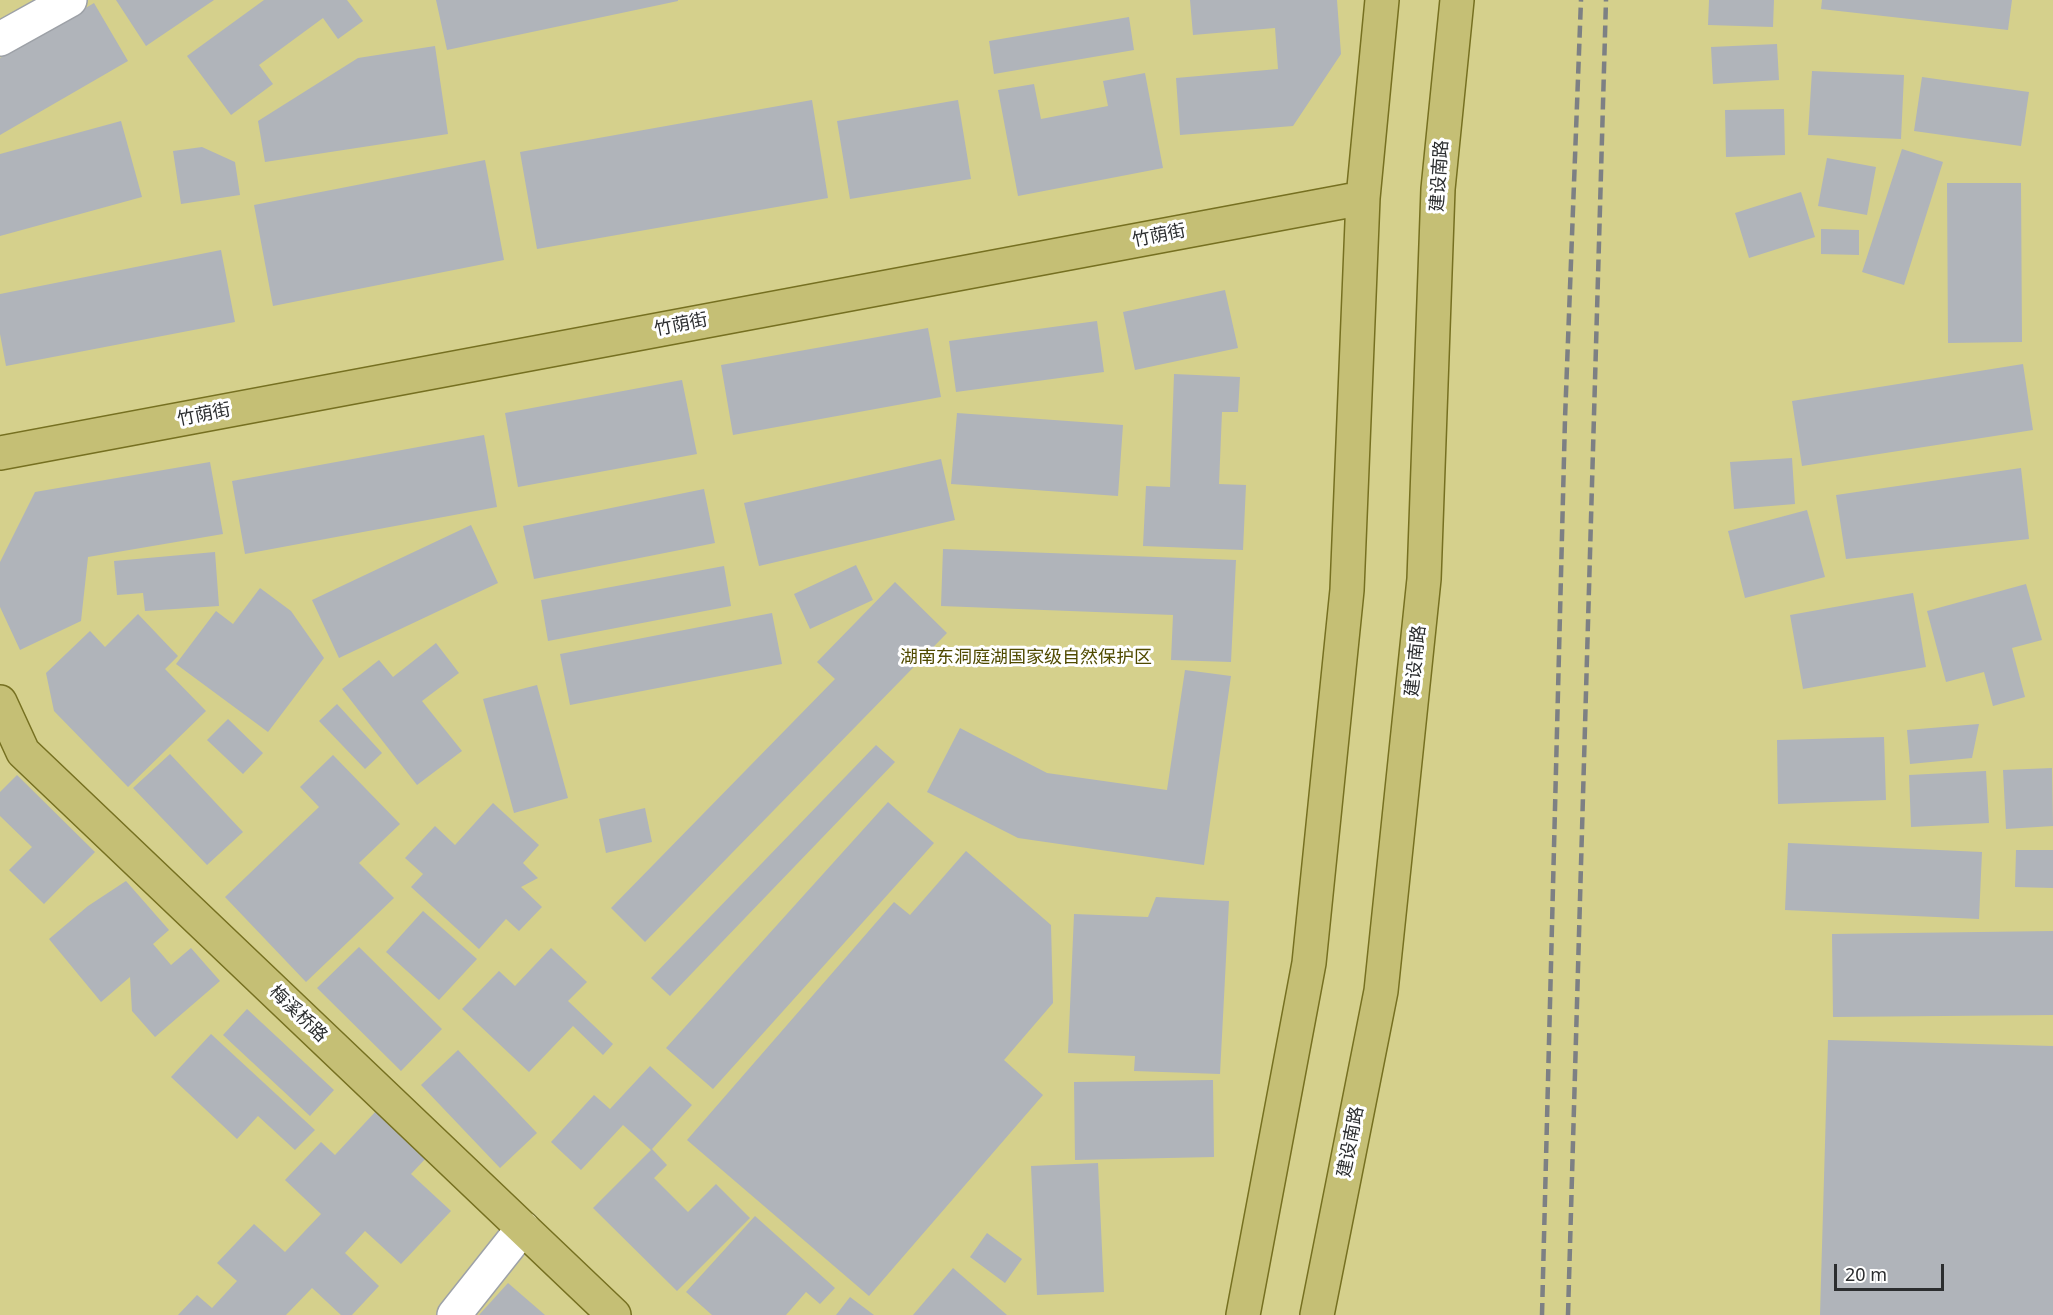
<!DOCTYPE html>
<html>
<head>
<meta charset="utf-8">
<style>
  body { margin:0 }
  #map { position:relative; width:2053px; height:1315px; overflow:hidden; background:#dee3e9; font-family:"Noto Sans",sans-serif }
  canvas { display:block }
  .scale { position:absolute; left:1834px; top:1264px; width:110px; height:27px; box-sizing:border-box; border:3px solid #2b2d2f; border-top:0; padding-left:8px; font-size:18px; line-height:21px; white-space:nowrap; color:#2b2d2f; -webkit-text-stroke:4px #fff; paint-order:stroke }
</style>
</head>
<body>
<div id="map">
<canvas width="2053" height="1315"></canvas>
<div class="scale">20 m</div>
</div>
<script>
const c = document.querySelector('canvas').getContext('2d');
c.lineJoin = 'round';
function fill(path, color) { c.fillStyle = color; c.fill(path, 'evenodd'); }
function trace(path, color, width, dash) { c.strokeStyle = color; c.lineWidth = width; c.lineCap = dash ? 'butt' : 'round'; c.setLineDash(dash || []); c.stroke(path); }
function write(font, color, halo, rows, align = 'center') {
  c.font = font + ' "Noto Sans","Noto Sans SC",sans-serif'; c.lineWidth = 6; c.setLineDash([]); c.textBaseline = 'middle'; c.strokeStyle = halo; c.fillStyle = color; for (const [text, x, y, turn = 0] of rows) {
    c.save(); c.translate(x, y); c.rotate((+turn || 0) * Math.PI / 180); c.textAlign = isNaN(turn) ? turn : align; if (halo) c.strokeText(text, 0, 0); c.fillText(text, 0, 0); c.restore();
  }
}
fill(new Path2D(`
  M0,0h2053v1315h-2053z`), '#d5d08c');
fill(new Path2D(`
  M116,0h98l-68,46z
  M264,0h83l16,21 -25,18 -15,-21 -64,47 14,19 -42,31 -44,-59z
  M436,0h242v1l-231,49z
  M1190,0h147l4,54 -48,72 -113,9 -4,-57 102,-9 -3,-41 -82,7z
  M1709,0h65l-1,27 -65,-2z
  M1822,0h190l-4,30 -187,-21z
  M94,3l34,58 -128,74v-77z
  M1129,17l5,33 -140,24 -5,-33z
  M1777,44l2,36 -66,4 -2,-37z
  M435,46l13,88 -183,28 -7,-41 100,-63z
  M1812,71l92,4 -3,64 -93,-4z
  M1145,73l18,95 -145,28 -20,-106 36,-6 7,35 67,-13 -5,-25z
  M1922,77l107,15 -8,54 -107,-15z
  M812,100l16,98 -291,51 -17,-97z
  M958,100l13,79 -121,20 -13,-78z
  M1784,109l1,46 -59,2 -1,-47z
  M121,121l21,76 -142,39v-82z
  M202,147l33,15 5,33 -59,9 -8,-53z
  M1902,149l41,13 -39,123 -42,-13z
  M1827,158l49,9 -9,48 -49,-9z
  M485,160l19,100 -231,46 -19,-101z
  M1947,183h74l1,159 -74,1z
  M1801,192l14,45 -66,21 -14,-45z
  M1821,229l38,1v25l-38,-1z
  M221,250l14,72 -229,44 -6,-32v-40z
  M1225,290l13,58 -103,22 -12,-58z
  M1097,321l7,51 -148,20 -7,-51z
  M928,328l13,69 -208,38 -12,-70z
  M2023,364l10,66 -231,36 -10,-65z
  M1174,374l66,3 -2,35h-16l-3,72 27,1 -3,65 -100,-4 3,-60 24,1z
  M682,380l15,74 -179,33 -13,-74z
  M957,413l166,12 -5,71 -167,-12z
  M484,435l13,72 -252,47 -13,-73z
  M1792,458l3,46 -61,5 -4,-47z
  M941,459l14,61 -196,46 -15,-63z
  M210,462l13,72 -135,23 -7,64 -61,29 -20,-43v-45l35,-70z
  M2021,468l8,71 -183,20 -10,-64z
  M704,489l11,54 -181,36 -11,-53z
  M1807,510l18,67 -80,21 -17,-67z
  M471,525l27,58 -159,75 -27,-58z
  M943,549l293,11 -5,102 -60,-2 2,-45 -232,-9z
  M215,552l4,54 -74,5 -2,-18 -26,2 -3,-34z
  M856,565l17,35 -63,29 -16,-35z
  M724,566l7,40 -183,35 -7,-41z
  M895,582l52,51 -302,309 -34,-34 224,-229 -18,-17z
  M2026,584l16,56 -30,8 13,49 -32,9 -9,-34 -38,10 -19,-71z
  M260,588l31,23 33,47 -56,74 -92,-68 40,-53 17,13z
  M1913,593l13,74 -123,22 -13,-74z
  M772,613l10,51 -212,41 -10,-51z
  M138,614l40,42 -13,13 41,42 -78,76 -74,-76 -8,-38 44,-42 15,16z
  M436,643l23,30 -37,28 40,50 -45,34 -75,-96 37,-29 14,17z
  M1185,670l46,6 -27,189 -186,-27 -91,-46 33,-64 87,45 120,17z
  M537,685l31,113 -54,15 -31,-114z
  M337,704l45,49 -17,16 -46,-48z
  M228,719l35,34 -20,21 -36,-34z
  M1979,724l-7,34 -62,6 -3,-34z
  M1884,737l2,63 -108,4 -1,-64z
  M876,745l19,17 -225,234 -19,-18z
  M170,754l73,78 -36,33 -74,-77z
  M333,755l67,69 -41,39 35,35 -88,84 -81,-85 94,-90 -19,-20z
  M2052,768l1,58 -47,3 -3,-59z
  M1986,771l3,52 -78,4 -2,-52z
  M17,775l78,77 -51,52 -35,-34 23,-23 -32,-31v-24z
  M888,802l46,41 -221,246 -47,-41z
  M493,803l46,42 -16,18 15,15 -17,9 21,20 -23,24 -13,-12 -27,30 -68,-62 12,-13 -18,-16 30,-32 20,19z
  M645,808l7,34 -46,11 -7,-34z
  M1788,843l194,9 -3,67 -194,-9z
  M2016,850h37v38l-38,-1z
  M966,851l85,74 2,78 -49,57 39,35 -174,201 -182,-156 207,-238 16,13z
  M126,881l43,49 -16,14 18,21 20,-17 29,33 -65,56 -23,-26 -2,-34 -29,25 -52,-63 39,-33z
  M1156,897l73,4 -9,173 -86,-3 1,-15 -67,-3 6,-139 74,3z
  M423,911l54,48 -38,41 -53,-48z
  M2053,931v84l-220,2 -1,-83z
  M359,947l83,82 -41,42 -84,-83z
  M551,948l36,34 -19,19 45,43 -10,11 -30,-29 -44,46 -67,-63 37,-38 16,15z
  M247,1009l87,81 -24,26 -87,-81z
  M211,1034l104,96 -20,20 -37,-34 -21,23 -66,-62z
  M1828,1040l225,6v269h-233z
  M458,1050l79,83 -37,35 -79,-83z
  M650,1066l42,39 -40,44 15,16 -13,13 34,34 28,-28 34,34 -73,73 -84,-83 58,-58 -28,-25 -42,45 -30,-28 43,-47 16,14z
  M1213,1080l1,77 -139,3 -1,-78z
  M377,1110l50,47 -16,17 40,37 -50,53 -36,-33 -20,22 34,33 -27,29h-11l-29,-27 -26,27h-108l19,-20 15,13 25,-27 -20,-18 37,-39 31,28 36,-38 -36,-34 36,-38 14,13z
  M1098,1163l6,129 -67,3 -6,-129z
  M755,1216l80,72 -15,16 -14,-12 -20,23h-74l-26,-23z
  M987,1233l35,26 -17,24 -35,-26z
  M953,1268l54,47h-94z
  M508,1283l37,32h-66z
  M850,1297l24,18h-38z`), '#b0b4ba');
const minor = new Path2D(`
  M0,39l70,-39
  M454,1315l69,-87`);
const major = new Path2D(`
  M0,453l1363,-255
  M0,702l23,50 591,563
  M1243,1315l66,-352 38,-373 16,-392 19,-198
  M1317,1315l64,-324 43,-412 14,-390 19,-189`);
trace(minor, '#9da1a7', 36);
trace(major, '#767021', 36);
trace(minor, '#fff', 33);
trace(major, '#c5bf75', 33);
trace(new Path2D(`
  M1542,1315l23,-896 16,-419
  M1568,1315l38,-1315`), '#7d8084', 4.5, [12, 6]);
write('18px', '#2b2d2f', '#fff', [
  ["建设南路",1440,176,-86],
  ["竹荫街",1159,236,-11],
  ["竹荫街",681,325,-11],
  ["竹荫街",204,415,-11],
  ["建设南路",1416,661,-84],
  ["梅溪桥路",298,1014,44],
  ["建设南路",1351,1142,-79]
]);
write('18px', '#504a00', '#fff', [
  ["湖南东洞庭湖国家级自然保护区",1026,658]
]);
</script>
</body>
</html>
